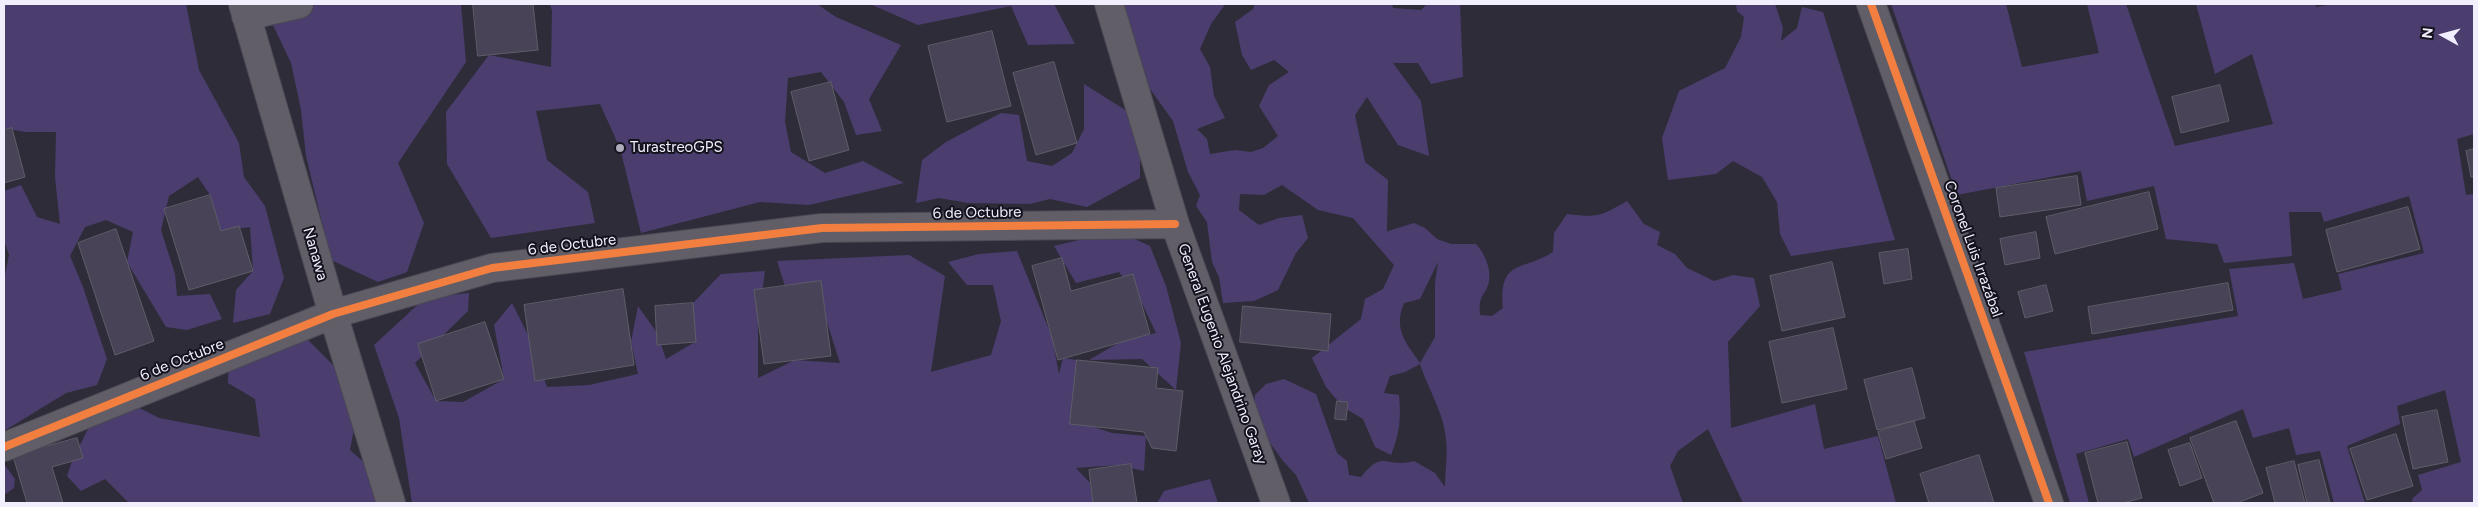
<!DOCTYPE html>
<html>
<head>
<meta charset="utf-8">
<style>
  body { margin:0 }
  #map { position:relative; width:2478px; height:507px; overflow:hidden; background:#2f2c39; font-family:Figtree,sans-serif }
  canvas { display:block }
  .frame { position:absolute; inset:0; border:5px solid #f1eefe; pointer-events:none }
  .north { position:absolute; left:2418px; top:10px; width:50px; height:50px; -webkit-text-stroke:4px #14121c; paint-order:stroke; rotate:277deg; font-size:14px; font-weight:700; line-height:20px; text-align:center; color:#f1eefe }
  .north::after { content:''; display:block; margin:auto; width:18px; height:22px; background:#f1eefe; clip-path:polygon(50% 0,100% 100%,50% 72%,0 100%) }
</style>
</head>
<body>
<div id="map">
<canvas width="2478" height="507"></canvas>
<div class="frame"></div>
<div class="north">N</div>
</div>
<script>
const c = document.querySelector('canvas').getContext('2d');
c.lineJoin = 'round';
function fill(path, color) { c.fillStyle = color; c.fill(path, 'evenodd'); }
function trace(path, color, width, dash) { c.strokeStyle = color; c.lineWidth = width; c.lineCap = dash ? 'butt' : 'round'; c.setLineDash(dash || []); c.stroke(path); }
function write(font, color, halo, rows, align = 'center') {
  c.font = font + ' Figtree,sans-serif'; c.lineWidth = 4; c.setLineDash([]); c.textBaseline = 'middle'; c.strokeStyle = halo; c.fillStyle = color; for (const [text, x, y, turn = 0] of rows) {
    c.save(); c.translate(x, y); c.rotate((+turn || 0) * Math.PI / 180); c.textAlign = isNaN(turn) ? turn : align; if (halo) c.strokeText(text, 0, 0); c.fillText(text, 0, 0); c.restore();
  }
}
fill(new Path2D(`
  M4,4h182l13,66 40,73 5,34 21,29 19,72 -14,36 -37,9 3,-33 17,-19 -3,-44 -29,4 -11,-36 -12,-18 -29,19 -8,34 14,44 2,22 33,-2 12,25 -35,11 -21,-3 -39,-65 6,-30 -27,-12 -21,7 -15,29 13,31 24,72 -10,26 -31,8 -62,38v-151l5,-25 -5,-15v-49l17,-6 16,32 23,7 -5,-47 1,-45h-31l-21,-4z
  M263,4h198l5,58 -68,101 26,60 -17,49 -29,10 -47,-22 -25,-104 -5,-46 -10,-47z
  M550,4h267l19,13 65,28 -32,54 13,32 -26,4 -12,-33 -23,-30 -33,6 -3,44 6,30 34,21 38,-12 41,22 -95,22 -49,-3 -119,31 -21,-85 -20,-44 -64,7 11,49 41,32 7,31 -104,15 -44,-74 -1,-52 43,-57 62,12 1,-56z
  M870,4h184l21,40 -47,1 -17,-39 -93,19z
  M1124,4h99l1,2 -13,18 -11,25 10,18 4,29 11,22 -28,11 10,10 3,15 25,-4 16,2 12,-4 15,-12 -19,-30 10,-21 20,-13 -15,-12 -23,10 -9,-15 -7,-33 18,-13 2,-5h137l1,4 28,2 6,-6h33l3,73 -32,7 -13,-21h-25l28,38 8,55 -31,-11 -31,-48 -12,18 10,47 23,18 -1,51 -2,1 29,-9 11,5 12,11 14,5h25c8,9 15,23 13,37 -3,16 -11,11 -9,34l12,1 11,-8c-4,-50 19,-36 50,-56l1,-19 13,-19c31,4 34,2 60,-13l17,23 16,8 -3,13 18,9 12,14 27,13 19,-6 21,3 6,28 -32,36 3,86 84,-24 9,45 54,-13 18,67h-153l-35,-74 -30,22 -8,15 13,37h-374l-13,-28 -13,-14 -23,-32 -6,-15 1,-19 11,-11 18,-5 32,15 21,59 10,8 2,14 12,2c23,-29 24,-8 53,-16l21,12 10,14c0,-16 3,-33 1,-48 -2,-26 -18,-50 -26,-75l-15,8 -15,4 -6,17 15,2c2,23 1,38 -8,60l-16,-8 -12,-28 -20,-12 -17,-20 -14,-29 49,-39 4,-20 18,-10 11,-24 -41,-47 -35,-8 -36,-25 -18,10 -24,-1 -1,16 20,15 20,-7 23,-3 6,23 -12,15 -18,37 -24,11 -31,2 -4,-26 -7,-15 -5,-40 -11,-16 4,-11 -12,-23 -15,-51 -23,-32zM1438,262l-3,21v54l-15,26c-14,-20 -27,-34 -16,-60l16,-4z
  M1736,4h39l8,24 -2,13 16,-13 5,-21 21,5 72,228 -104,16 -11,-22 -3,-32 -15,-25 -29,-16 -17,13 -48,6 -6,-42 17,-47 46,-23 16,-31 3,-20 -7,-6z
  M1891,4h115l16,63 77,-14 -12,-49h39l49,142 98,-22 -21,-70 -37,20 -19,-70h119l1,3 17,-3h141v130l-17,5 9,56 8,-1v309h-61l-1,-4 10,-9 -4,-15 43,-13 -16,-72 -48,16 3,18 -53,22 18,57h-31l-14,-52 -24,4 -7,-27 -36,10 -10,-29 -109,48 -6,-18 -52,15 13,49h-19l-46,-151 214,-36 -9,-47 65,-6 9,36 39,-9 -4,-16 86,-21 -15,-57 -85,26 -3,-10h-32l3,44 -68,7 -7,-19 -51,-5 -12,-53 -67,15 -6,-30 -124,24z
  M1084,84l46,29 10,33v32l-53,29 -37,-8 -20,5 -62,-1 -29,-5 -23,5 6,-43 24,-18 55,-29 18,2 8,46 25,5 20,-13 12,-24z
  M1117,231l33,15 16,40 15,57 -5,47 -34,-31 -53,1 31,-18 36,-9 -15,-32 -22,-29 -43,11 -22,-37z
  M1017,251l35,86 7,37 4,-16 14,2 -7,64 21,2 21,7 34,3 -2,35 -25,-6 -43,3 14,15 3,20h-681l-13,-85 -25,-73 51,-47 44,-5 -1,18 -53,52 21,38 27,1 41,-23 -10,-54 18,-22 17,34 18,50 42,-2 49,-11 -7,-32 7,-36 19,27 9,26 29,-17 -2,-39 28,-29 44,-3 -7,52v55l37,-18 45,3 -14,-44 -5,-38 -36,5 -8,-25 132,-6 36,21 -14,96 60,-17 10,-34 -8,-36h-26l-19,-23 31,-8z
  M301,333l38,38 19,37 -8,42 42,37 4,16h-267l-24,-24 -24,12 -14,-15 5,-15 18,-36 36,-24 33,17 101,19 -5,-38 -27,-16 1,-29z
  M4,464l11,15 -1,9 -10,7z
  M1210,479l8,24h-61l7,-12z`), '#4b3e6f');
const building = new Path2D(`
  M473,4h60l5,46 -60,6z
  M992,31l19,75 -64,16 -19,-76z
  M1054,62l23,81 -41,12 -23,-82z
  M831,82l18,68 -40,11 -18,-69z
  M2220,85l9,36 -48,12 -9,-36z
  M12,128l13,49 -21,6v-53z
  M2474,149v28h-3l-5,-26z
  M2077,176l4,29 -81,12 -4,-29z
  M2149,192l9,37 -103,25 -9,-37z
  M210,195l11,36 18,-5 14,45 -64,19 -25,-81z
  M2408,207l12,42 -83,23 -11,-42z
  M116,229l38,112 -39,14 -37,-112z
  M2036,232l4,26 -35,7 -5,-26z
  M1908,249l4,30 -28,5 -5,-31z
  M1062,258l9,33 62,-17 17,60 -92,26 -26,-94z
  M1832,262l13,55 -63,14 -12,-55z
  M821,281l10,75 -67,8 -10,-74z
  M2228,283l5,27 -141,24 -4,-27z
  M2046,285l7,26 -28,7 -7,-26z
  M623,289l11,76 -99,16 -11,-76z
  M693,303l3,39 -39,3 -2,-39z
  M1243,306l88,8 -3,37 -88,-9z
  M485,322l19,57 -68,22 -18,-57z
  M1833,328l14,61 -65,14 -13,-61z
  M1077,360l81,8 -2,20 27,3 -7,60 -24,-3 -8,-16 -74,-8z
  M1912,368l13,50 -48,12 -13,-50z
  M1337,401l11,1 -2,18 -11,-1z
  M2437,410l11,52 -35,7 -11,-52z
  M1914,421l8,27 -36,11 -8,-27z
  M2236,421l27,72 -26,10h-23l-24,-65z
  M2396,434l17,52 -46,14 -17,-51z
  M77,438l6,20 -31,9 11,36h-36l-14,-47z
  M2127,442l15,56 -19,5h-25l-13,-50z
  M2190,443l12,35 -22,8 -12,-36z
  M1979,455l15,48h-65l-9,-29z
  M2319,460l11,43h-23l-9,-38z
  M2294,461l11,42h-30l-9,-35z
  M1131,464l6,39h-44l-4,-33z`);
fill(building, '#484357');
trace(building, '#5f5d68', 1);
const minor = new Path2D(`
  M243,4l90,310 58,189
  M1109,4l66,220 101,279
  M1871,4l178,499
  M246,16l53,-12
  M4,447l329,-133 159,-46 330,-40 353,-4`);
trace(minor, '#4b4954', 30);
trace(minor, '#615e68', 28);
trace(new Path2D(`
  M1871,4l178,499
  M4,447l329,-133 159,-46 330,-40 353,-4`), '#f27e40', 8);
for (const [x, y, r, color] of [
  [620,148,5,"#adaab9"]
]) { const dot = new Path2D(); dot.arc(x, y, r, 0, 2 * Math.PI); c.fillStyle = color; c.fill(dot); trace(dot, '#14121c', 2); }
write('15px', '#f1eefe', '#14121c', [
  ["TurastreoGPS",630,148]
], 'left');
write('15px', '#f1eefe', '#14121c', [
  ["6 de Octubre",977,213,-1],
  ["6 de Octubre",572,245,-7],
  ["Coronel Luis Irrazábal",1973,249,70],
  ["Nanawa",315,254,74],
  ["General Eugenio Alejandrino Garay",1222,354,70],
  ["6 de Octubre",182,360,-22]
]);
</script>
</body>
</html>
